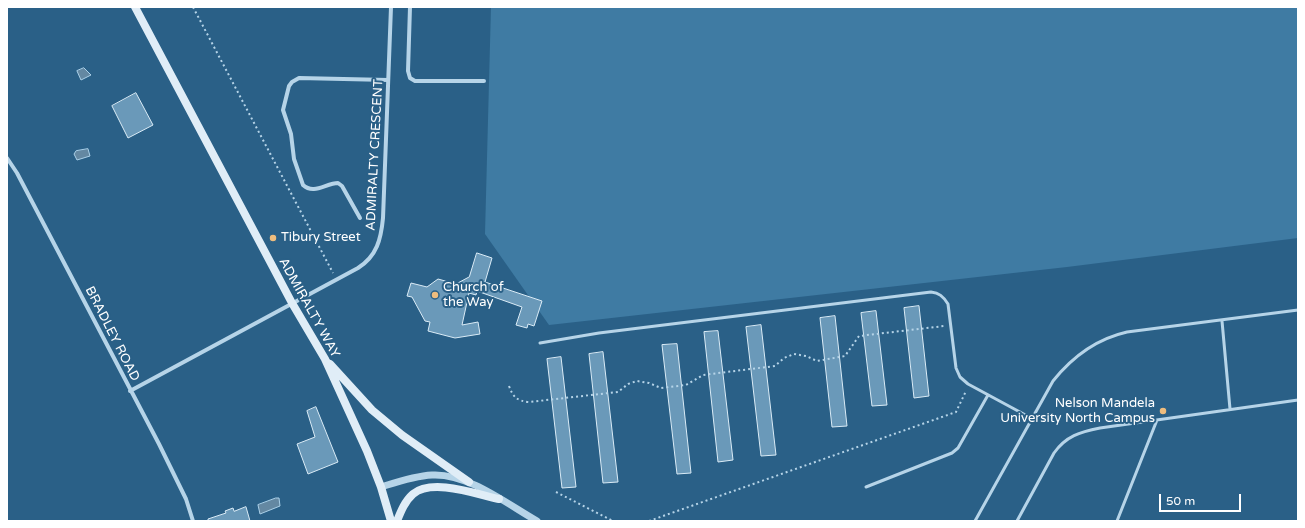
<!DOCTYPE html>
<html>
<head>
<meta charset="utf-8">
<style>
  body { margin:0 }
  #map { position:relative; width:1305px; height:528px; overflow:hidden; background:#2a6087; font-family:"Varela Round",sans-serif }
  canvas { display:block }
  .frame { position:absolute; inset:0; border:8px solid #fff; pointer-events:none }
  .scale { position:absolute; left:1159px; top:494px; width:82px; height:18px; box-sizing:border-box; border:2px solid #fff; border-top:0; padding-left:5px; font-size:12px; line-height:14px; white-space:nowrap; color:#fff; -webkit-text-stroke:3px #2a6087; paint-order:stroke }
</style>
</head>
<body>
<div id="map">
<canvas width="1305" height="528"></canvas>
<div class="frame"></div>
<div class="scale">50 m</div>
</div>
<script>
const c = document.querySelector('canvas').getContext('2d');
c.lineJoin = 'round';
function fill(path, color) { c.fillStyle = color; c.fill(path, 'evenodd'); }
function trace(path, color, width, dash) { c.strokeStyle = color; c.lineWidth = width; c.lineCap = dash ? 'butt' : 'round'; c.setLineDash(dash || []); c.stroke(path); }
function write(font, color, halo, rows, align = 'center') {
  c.font = font + ' "Varela Round",sans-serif'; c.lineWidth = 4; c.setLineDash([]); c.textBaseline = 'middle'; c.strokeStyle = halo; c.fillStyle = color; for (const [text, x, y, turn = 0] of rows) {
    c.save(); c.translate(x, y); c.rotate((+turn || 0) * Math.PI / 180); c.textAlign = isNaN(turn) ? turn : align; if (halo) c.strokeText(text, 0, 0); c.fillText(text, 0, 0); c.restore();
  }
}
fill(new Path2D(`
  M491,7h807v231l-231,29 -518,58 -64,-91z`), '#3f7ba3');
const water = new Path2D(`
  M84,68l7,7 -10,5 -4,-9z
  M88,149l2,7 -13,4 -3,-6 2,-3z
  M276,498h3l1,8 -20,8 -2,-9z`);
fill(water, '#6488a2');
trace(water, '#abd0e8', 1);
const building = new Path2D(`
  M136,93l17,32 -25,13 -16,-32z
  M477,253l15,5 -7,24 57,19 -8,25 -6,-2 -1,4 -11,-3 6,-18 -45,-16 -1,4 -7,-2 -7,32 16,-3 2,12 -25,4 -27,-7 2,-9 -5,-1 -13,-24 -5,-1 4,-13 16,4 11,-8 18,5 13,-7z
  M919,306l10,90 -15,2 -10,-90z
  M876,311l11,94 -15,1 -11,-93z
  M835,316l12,110 -15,1 -12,-109z
  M761,325l15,130 -15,1 -15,-129z
  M718,331l15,129 -15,2 -14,-130z
  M677,344l14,129 -14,1 -15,-129z
  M603,352l15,130 -15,1 -14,-129z
  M561,357l15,130 -14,1 -15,-129z
  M316,407l22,55 -30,12 -11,-30 18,-7 -8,-26z
  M246,507l4,14h-42v-2l18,-6 -1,-2 8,-3 1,3z`);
fill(building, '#6a99b9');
trace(building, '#daebf6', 1);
trace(new Path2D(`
  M193,7l140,266
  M509,386c4,11 8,15 20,16l89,-10 10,-8 9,-3 12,2 12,5 25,-3 17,-10 72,-9 9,-8 10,-4 12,2 11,5 28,-5 14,-20 85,-10
  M556,492l57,29
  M649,521l307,-109 10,-21`), '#b6d4e8', 2, [2, 3]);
trace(new Path2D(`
  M1222,321l8,88
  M540,343l59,-10 332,-41c8,1 12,4 17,12l8,64 4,9 8,7 63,34
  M866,487l86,-34 6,-5 30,-53
  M975,521l78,-140c20,-25 43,-42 74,-49l171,-22
  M1017,521l37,-68c12,-17 26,-21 46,-25l198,-28
  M1117,521l40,-101`), '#b6d4e8', 3);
trace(new Path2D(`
  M410,7l-2,64 2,7 5,3h69
  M7,158l10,15 142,271 27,55 7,22
  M360,218l-18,-32 -4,-3c-12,0 -24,12 -35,2l-9,-26 -3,-25 -8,-24 6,-24 3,-4 7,-4 89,2
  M130,391l228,-123c19,-12 23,-29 25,-50l8,-211`), '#b6d4e8', 4);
trace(new Path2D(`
  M381,487c16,-5 33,-11 51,-12 36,-2 75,29 105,46`), '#b6d4e8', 7);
trace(new Path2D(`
  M135,7l157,296 33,56 42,92 14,36 10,34
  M330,364l42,46 30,25 67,47
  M397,521c4,-10 8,-20 16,-27 19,-16 63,0 86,5`), '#e0edf7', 8);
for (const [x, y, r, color] of [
  [273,238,4,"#eebd7e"],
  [435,295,4,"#eebd7e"],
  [1163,411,4,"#eebd7e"]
]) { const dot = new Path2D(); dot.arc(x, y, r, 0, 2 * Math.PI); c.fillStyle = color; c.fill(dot); trace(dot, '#2a6087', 1.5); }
write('13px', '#fff', '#2a6087', [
  ["ADMIRALTY CRESCENT",375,155,-87],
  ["ADMIRALTY WAY",309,308,61],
  ["BRADLEY ROAD",112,334,63]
]);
write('13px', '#fff', '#2a6087', [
  ["Tibury Street",281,238],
  ["Church of",443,288],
  ["the Way",443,303],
  ["Nelson Mandela",1155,404,"right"],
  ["University North Campus",1155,419,"right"]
], 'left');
</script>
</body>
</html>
